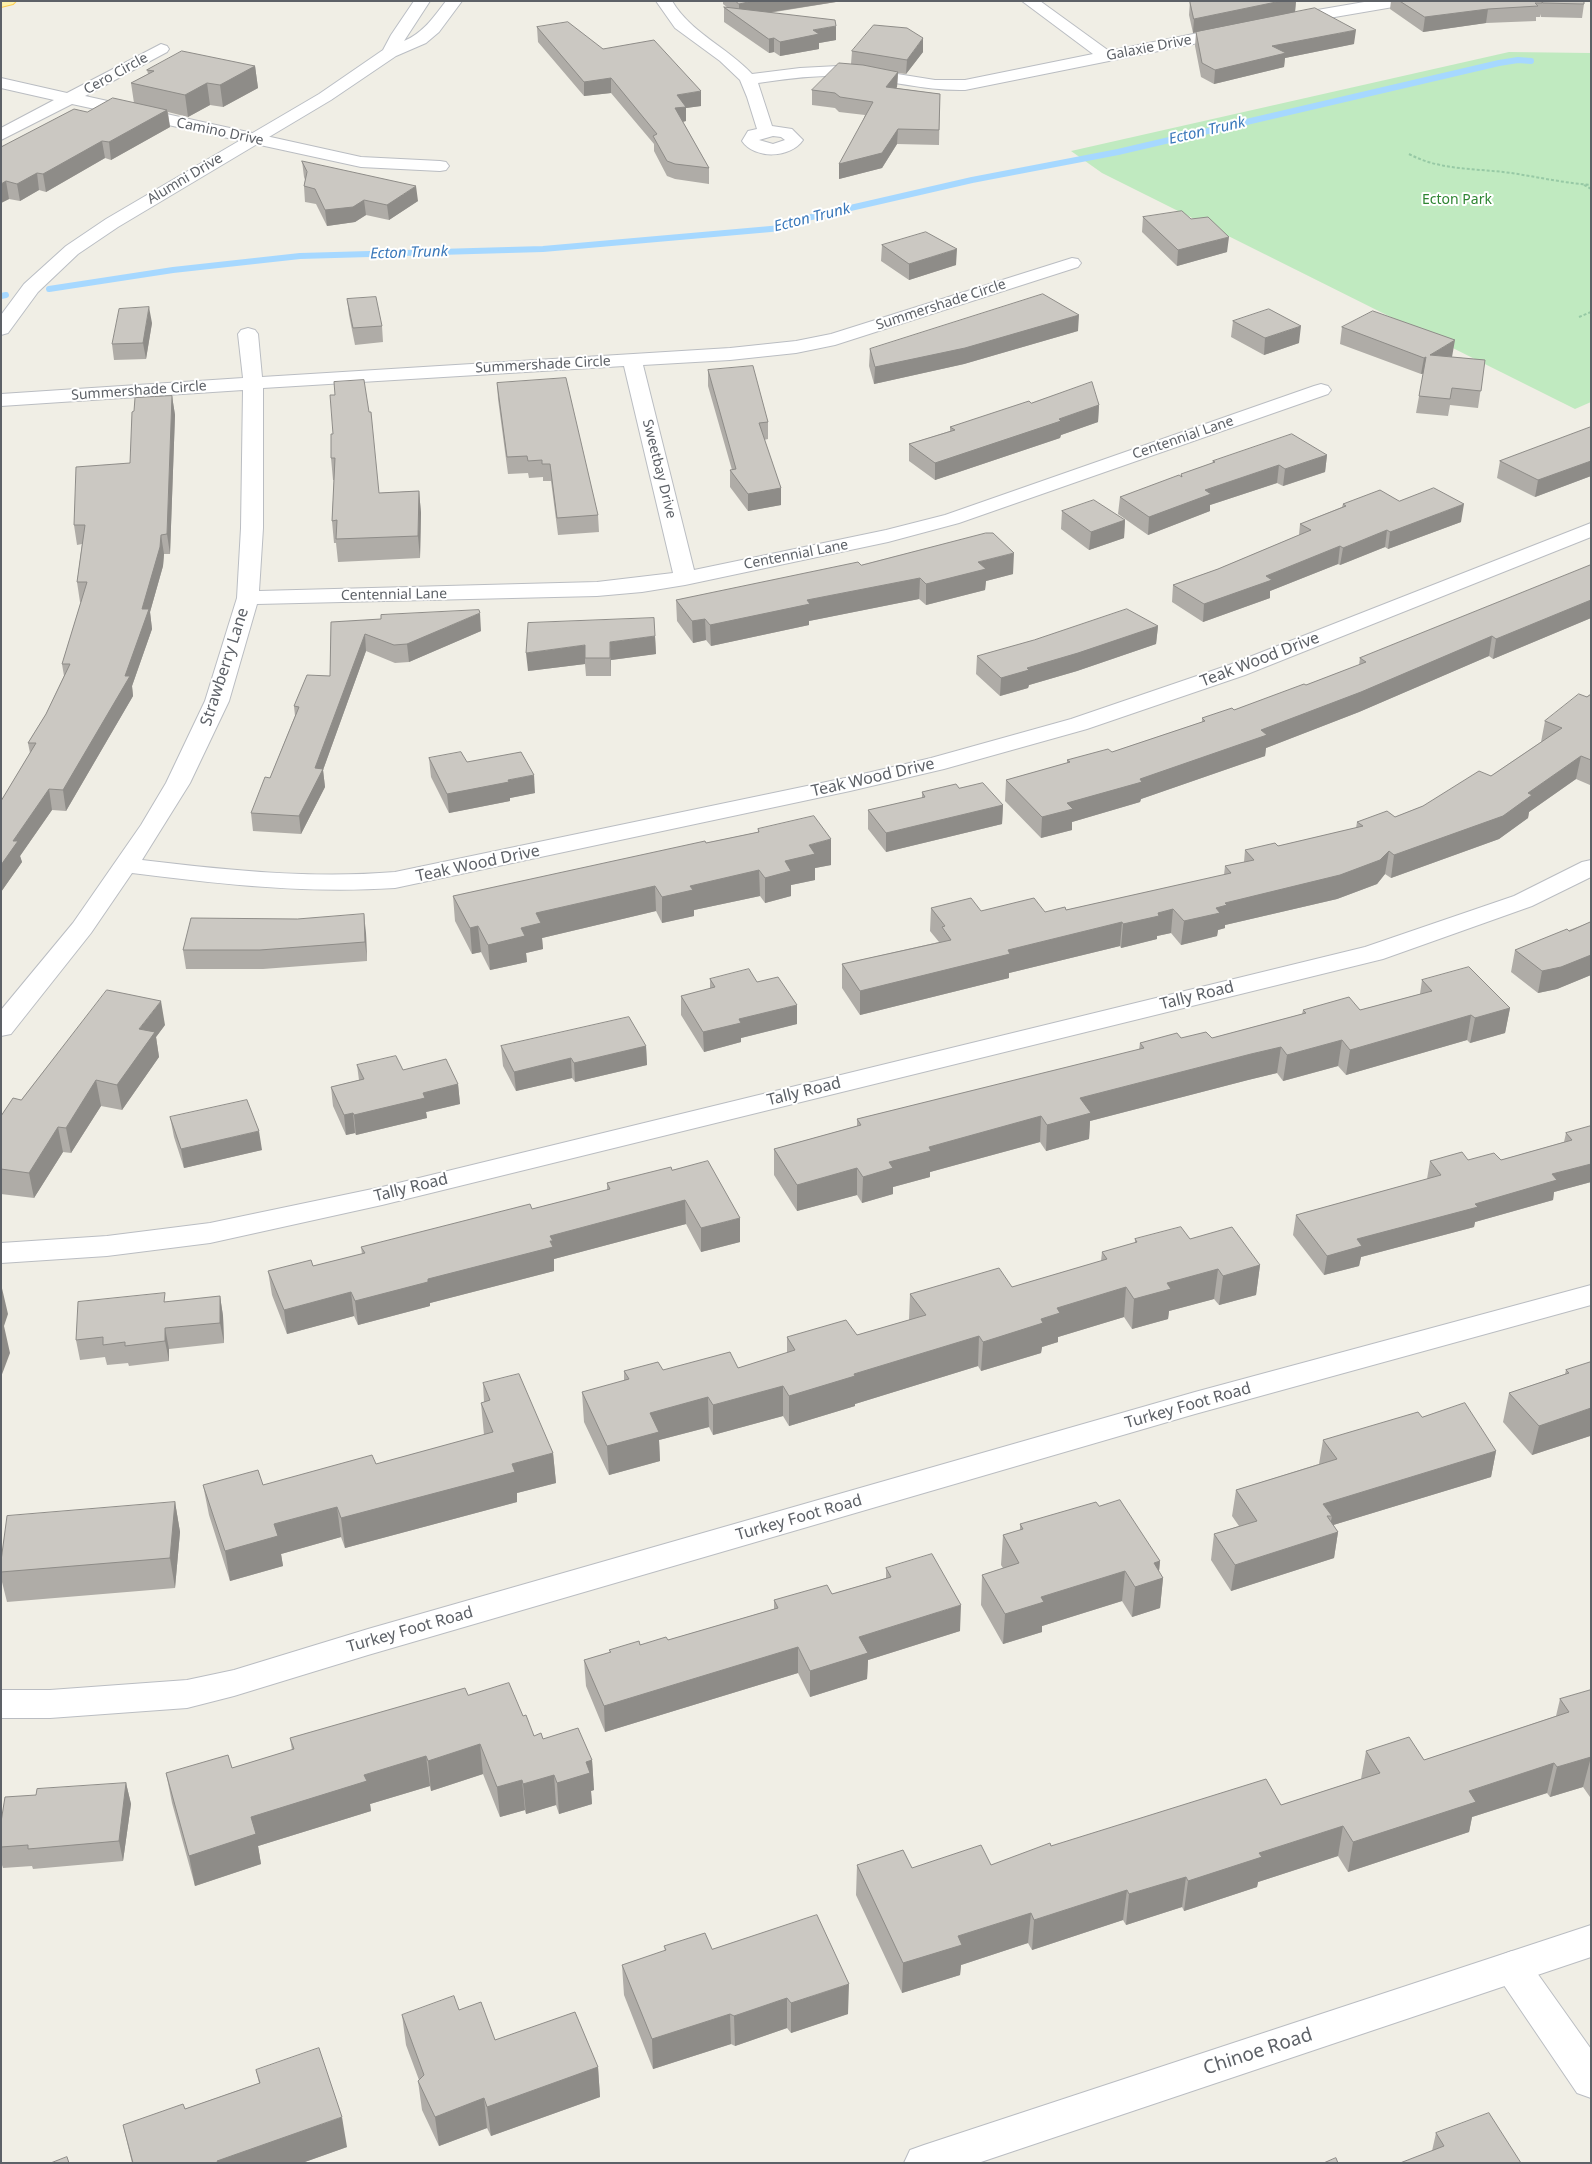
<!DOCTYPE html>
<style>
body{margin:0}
#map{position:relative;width:1592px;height:2164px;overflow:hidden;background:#f0eee5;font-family:"Noto Sans",sans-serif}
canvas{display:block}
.frame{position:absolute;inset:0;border:2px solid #5d6167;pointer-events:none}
</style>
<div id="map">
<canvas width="1592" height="2164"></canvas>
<div class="frame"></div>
</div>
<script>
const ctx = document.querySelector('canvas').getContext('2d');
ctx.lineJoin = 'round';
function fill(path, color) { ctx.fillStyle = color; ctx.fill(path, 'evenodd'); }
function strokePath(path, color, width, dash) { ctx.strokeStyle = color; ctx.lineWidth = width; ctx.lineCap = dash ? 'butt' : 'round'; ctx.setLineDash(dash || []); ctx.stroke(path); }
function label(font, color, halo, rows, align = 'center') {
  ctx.font = font + ' "Noto Sans",sans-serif'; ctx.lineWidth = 4; ctx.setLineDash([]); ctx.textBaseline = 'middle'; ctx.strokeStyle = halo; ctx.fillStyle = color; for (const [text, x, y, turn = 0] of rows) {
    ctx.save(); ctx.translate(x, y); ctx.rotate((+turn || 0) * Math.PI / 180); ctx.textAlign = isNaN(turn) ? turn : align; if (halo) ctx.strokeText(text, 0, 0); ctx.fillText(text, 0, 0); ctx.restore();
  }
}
fill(new Path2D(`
 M 1509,52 L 1591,53 L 1591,402 L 1575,409 L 1102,173 L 1071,151 Z`), '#c0eac0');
strokePath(new Path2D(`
 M 49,289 L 173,270 L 300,256 L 543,249 L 782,228 L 807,218 L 972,180 L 1118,152 L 1499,63 L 1518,60 L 1531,61
 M 1,296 L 6,295`), '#a6d8ff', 6);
const minor = new Path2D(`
 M 656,1 L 672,1 C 691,33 727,47 752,74 L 800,68 L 838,66 L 866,69 L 935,80 L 965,80 L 1093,54 L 1022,1 L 1040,1 L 1109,51 L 1233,26 L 1239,28 L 1241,31 L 1239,34 L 1233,36 L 965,90 C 926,91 889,80 850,77 C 819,74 788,79 758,83 L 772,126 L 792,129 L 803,140 C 791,158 755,160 742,141 L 748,131 L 757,129 L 747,97 L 740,80 L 720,61 L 675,28 ZM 773,136 L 781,137 L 785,140 L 773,144 L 759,140 Z
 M 1370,1 L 1407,1 L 1404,4 L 1399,6 L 1288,25 L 1282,23 L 1280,20 L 1282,17 L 1288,15 Z
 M 161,44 L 167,46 L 169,49 L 167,52 L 85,96 L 361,157 L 440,161 L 446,162 L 449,166 L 446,170 L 440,171 L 361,167 L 72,104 L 1,140 L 1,128 L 54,100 L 1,88 L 1,78 L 67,93 Z
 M 1072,258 L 1078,259 L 1081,263 L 1078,267 L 835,345 L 796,353 L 730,360 L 643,365 L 694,570 L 886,530 L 945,515 L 1314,386 L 1321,384 L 1328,386 L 1331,390 L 1328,394 L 959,523 L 888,542 L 685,585 L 642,592 L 597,596 L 257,604 L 229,701 L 190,783 L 142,860 C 226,870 310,879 395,872 L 850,777 L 931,758 L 1071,719 L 1229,665 L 1591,523 L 1591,537 L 1245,675 L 1087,729 L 944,769 L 850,791 L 395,888 C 306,894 220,884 132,873 L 91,933 L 11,1034 L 1,1036 L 1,1010 L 73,923 L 141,825 L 166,783 L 205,701 L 237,598 L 241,528 L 243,390 L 1,406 L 1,394 L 243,378 L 238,334 L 241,330 L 248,328 L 255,330 L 258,334 L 262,377 L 730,348 L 796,341 L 831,334 ZM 624,366 L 673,573 L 597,582 L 259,591 L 263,528 L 263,388 Z
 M 1591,860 L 1591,877 L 1532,906 L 1383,959 L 382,1205 L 210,1243 L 107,1256 L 1,1263 L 1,1243 L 107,1236 L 210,1223 L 382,1187 L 1365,947 L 1514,896 L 1582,862 Z
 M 1591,1285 L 1591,1305 L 1195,1414 L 368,1655 L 234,1696 L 187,1708 L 50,1718 L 1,1718 L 1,1690 L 50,1690 L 187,1680 L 234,1670 L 368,1629 L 1195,1392 Z
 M 1512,1951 L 1525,1956 L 1591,2049 L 1591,2098 L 1577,2093 L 1499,1978 L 1493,1967 L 1499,1956 Z`);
const tertiary = new Path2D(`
 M 1591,1925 L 1591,1957 L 978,2163 L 904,2163 L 910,2150 L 924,2145 Z`);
const secondary = new Path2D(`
 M 414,1 L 430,1 L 404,41 C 423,33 433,18 446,1 L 462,1 L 439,32 L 426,43 L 396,56 L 331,100 L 118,227 L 78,254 L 38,292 L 8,333 L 1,335 L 1,315 L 24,284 L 66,246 L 106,219 L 319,94 L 383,50 L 391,35 Z`);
const primary = new Path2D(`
 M 1,1 L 16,1 L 13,4 L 1,7 Z`);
strokePath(minor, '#babdc2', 2);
strokePath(tertiary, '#babdc2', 2);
strokePath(secondary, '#babec4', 2);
strokePath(primary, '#fdce52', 2);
strokePath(new Path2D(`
 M 1409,154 C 1441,171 1476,168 1511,173 C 1538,177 1564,183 1591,185
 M 1584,185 L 1591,189
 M 1579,317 L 1591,312`), '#97c9a5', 2, [3, 2]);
fill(minor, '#fff');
fill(tertiary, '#fff');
fill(secondary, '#fff');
fill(primary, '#fff2ab');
fill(new Path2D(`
 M 723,1 L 836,1 L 836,2 L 769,13 L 836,40 L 819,43 L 819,49 L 780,56 L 774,52 L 769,53 L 724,22 L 724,7 L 728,8 L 723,4 Z
 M 1190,1 L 1296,1 L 1295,12 L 1354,44 L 1285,58 L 1284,67 L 1214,84 L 1201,77 L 1195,46 L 1196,32 L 1193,33 L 1189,15 Z
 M 1391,1 L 1584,1 L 1584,4 L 1582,18 L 1541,17 L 1540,14 L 1540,17 L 1536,17 L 1536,21 L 1486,23 L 1423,32 L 1390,9 Z
 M 537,27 L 603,49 L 701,106 L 686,108 L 686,121 L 683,122 L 709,168 L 709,184 L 675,179 L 667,176 L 654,151 L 654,144 L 611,93 L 584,96 L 538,42 Z
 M 852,51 L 923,52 L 906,74 L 898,73 L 897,87 L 896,88 L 940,94 L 939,145 L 897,144 L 882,168 L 839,179 L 865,115 L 839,112 L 835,108 L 812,105 L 812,90 L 851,64 Z
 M 255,66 L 258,88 L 223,107 L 210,105 L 188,117 L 168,112 L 170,127 L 111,160 L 105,158 L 46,192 L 39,190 L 20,201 L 9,199 L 1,203 L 1,147 L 87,112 L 134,103 L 131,83 L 148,74 L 147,70 Z
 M 302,161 L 418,201 L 389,220 L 366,215 L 355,222 L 327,226 L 316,204 L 305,202 L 304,186 L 305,180 L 304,177 Z
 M 1143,217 L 1191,219 L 1227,252 L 1177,266 L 1142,232 Z
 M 882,245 L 956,265 L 909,280 L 881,261 Z
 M 347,299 L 382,326 L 383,342 L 355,345 L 349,315 Z
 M 1233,321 L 1299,343 L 1264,355 L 1231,337 Z
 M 152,323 L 146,359 L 114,360 L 112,344 Z
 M 1342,327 L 1452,357 L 1485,360 L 1478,408 L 1450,405 L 1448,416 L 1416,413 L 1423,374 L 1421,374 L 1340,344 Z
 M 1078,331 L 964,364 L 874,384 L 869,366 L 870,349 Z
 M 708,370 L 768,422 L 768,439 L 764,440 L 781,488 L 781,505 L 748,511 L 730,487 L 730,470 L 732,470 L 708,386 Z
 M 497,383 L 598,515 L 599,532 L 558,535 L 551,481 L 543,481 L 543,477 L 529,478 L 528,473 L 508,474 L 498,399 Z
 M 172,396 L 175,415 L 170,554 L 164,554 L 163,566 L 150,612 L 152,629 L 132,686 L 133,696 L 66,811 L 52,810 L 20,856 L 22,862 L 1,892 L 1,801 L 30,753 L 28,743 L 46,714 L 64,676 L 62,664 L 81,602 L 80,602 L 77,582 L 82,544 L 77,545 L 74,525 L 130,463 Z
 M 1031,403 L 1099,405 L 1098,422 L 1061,435 L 1060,438 L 935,480 L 909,461 L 909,444 L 950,431 L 950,427 Z
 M 1591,427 L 1591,476 L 1535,497 L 1497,478 L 1500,461 Z
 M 331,434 L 379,493 L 419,491 L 421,513 L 420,558 L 338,562 L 336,543 L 334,543 L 332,521 L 334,480 L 333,480 L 331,458 Z
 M 1327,455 L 1325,472 L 1283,486 L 1277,483 L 1210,505 L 1210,511 L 1148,535 L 1118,514 L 1120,497 L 1181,476 L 1181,474 L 1213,463 L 1213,461 Z
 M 1399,501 L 1461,522 L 1388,549 L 1385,547 L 1340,565 L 1338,564 L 1270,591 L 1270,598 L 1203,622 L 1172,602 L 1173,585 L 1218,569 L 1299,535 L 1300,524 L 1342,507 L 1343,504 Z
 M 1062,511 L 1125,520 L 1124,538 L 1089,550 L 1061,529 Z
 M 861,565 L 1013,574 L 986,581 L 985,590 L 926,605 L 919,599 L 809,621 L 809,625 L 711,646 L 706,640 L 693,643 L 677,621 L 676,600 Z
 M 1591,565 L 1591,618 L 1493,659 L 1489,656 L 1359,712 L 1266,748 L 1265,756 L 1141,799 L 1140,802 L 1072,822 L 1072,830 L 1041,838 L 1005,801 L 1006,780 L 1067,763 L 1067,760 L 1112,752 L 1202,722 L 1202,718 L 1234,710 L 1306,685 L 1359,665 L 1360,658 Z
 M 331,622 L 481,631 L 409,662 L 395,663 L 366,651 L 323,770 L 325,787 L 301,834 L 253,831 L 251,813 L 270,778 L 295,716 L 294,706 L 330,676 Z
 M 1158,626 L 1156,644 L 1077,671 L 1029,685 L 1028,688 L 1000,696 L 976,674 L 977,656 Z
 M 655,636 L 656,654 L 611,660 L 611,676 L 586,676 L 585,664 L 528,671 Z
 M 1591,694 L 1591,784 L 1590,785 L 1576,779 L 1529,812 L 1528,818 L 1499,839 L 1391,878 L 1385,874 L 1377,884 L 1337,899 L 1225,925 L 1225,928 L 1218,930 L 1217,936 L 1181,945 L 1171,933 L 1157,936 L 1157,939 L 1121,948 L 1120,946 L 1009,973 L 1009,978 L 860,1015 L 842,988 L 842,964 L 939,942 L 930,931 L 931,908 L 981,911 L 1045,912 L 1066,910 L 1224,875 L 1225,866 L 1244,862 L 1245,850 L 1278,846 L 1356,828 L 1357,822 L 1395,817 L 1423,806 L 1491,776 L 1541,742 L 1545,721 Z
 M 429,758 L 467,762 L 535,793 L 510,798 L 510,801 L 449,813 L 431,777 Z
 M 959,788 L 1003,805 L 1002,824 L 886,852 L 868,829 L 868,810 L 922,798 L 922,792 Z
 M 758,829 L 831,865 L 815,868 L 815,880 L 791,885 L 791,896 L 765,903 L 760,896 L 694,910 L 694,916 L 662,923 L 656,911 L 542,938 L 543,949 L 526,953 L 527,962 L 490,970 L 481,952 L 472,954 L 455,921 L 453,896 L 758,832 Z
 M 1591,922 L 1591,975 L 1557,989 L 1538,993 L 1511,972 L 1515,950 Z
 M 366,933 L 367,961 L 263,969 L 186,969 L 183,950 Z
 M 710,979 L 757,982 L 797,1024 L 741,1038 L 741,1042 L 704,1052 L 681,1015 L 681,996 L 710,989 Z
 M 1422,980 L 1510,1008 L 1505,1033 L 1470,1043 L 1467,1040 L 1346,1075 L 1338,1066 L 1283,1081 L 1277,1073 L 1248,1080 L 1090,1121 L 1089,1139 L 1046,1151 L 1040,1142 L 930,1172 L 930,1177 L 893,1187 L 893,1194 L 862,1203 L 857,1195 L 797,1211 L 774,1175 L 774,1149 L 857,1126 L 857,1119 L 1139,1050 L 1140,1043 L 1181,1038 L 1212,1038 L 1302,1014 L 1303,1010 L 1360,1010 L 1420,994 Z
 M 165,1025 L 156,1037 L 159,1057 L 122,1110 L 101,1106 L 71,1153 L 63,1152 L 34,1198 L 1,1194 L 1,1116 L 21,1100 Z
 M 501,1046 L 646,1046 L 647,1065 L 575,1082 L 572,1078 L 516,1091 L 503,1066 Z
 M 357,1065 L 403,1070 L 458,1084 L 460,1104 L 426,1112 L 427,1118 L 356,1135 L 355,1133 L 346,1135 L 333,1106 L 331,1087 L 359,1080 Z
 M 170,1117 L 262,1150 L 184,1168 L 174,1137 Z
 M 1591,1126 L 1591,1182 L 1554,1192 L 1553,1200 L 1475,1222 L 1474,1227 L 1361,1257 L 1359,1266 L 1324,1275 L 1293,1235 L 1296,1215 L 1427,1179 L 1430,1161 L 1468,1160 L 1501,1160 L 1564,1142 L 1566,1133 Z
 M 672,1170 L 740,1242 L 701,1252 L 686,1224 L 554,1259 L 554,1271 L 430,1303 L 430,1306 L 358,1325 L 354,1316 L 287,1334 L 272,1295 L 268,1271 L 313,1266 L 362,1254 L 361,1247 L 532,1209 L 607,1190 L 607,1183 Z
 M 1135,1239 L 1190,1239 L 1260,1265 L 1256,1295 L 1219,1305 L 1214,1299 L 1169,1311 L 1168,1319 L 1132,1329 L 1124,1317 L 1058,1337 L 1058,1342 L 1042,1347 L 1041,1353 L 981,1371 L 978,1366 L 855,1404 L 855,1406 L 789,1426 L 783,1416 L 713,1435 L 709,1427 L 659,1440 L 660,1461 L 609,1475 L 584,1422 L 582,1392 L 624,1381 L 624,1371 L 738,1368 L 787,1353 L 787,1337 L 857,1335 L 909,1320 L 910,1294 L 1012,1287 L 1101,1261 L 1102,1252 L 1135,1243 Z
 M 220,1296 L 223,1316 L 224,1343 L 169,1349 L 169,1361 L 129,1366 L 128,1363 L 107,1365 L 105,1357 L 80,1360 L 76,1340 Z
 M 1591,1362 L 1591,1437 L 1590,1436 L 1532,1455 L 1503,1422 L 1509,1393 L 1565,1374 L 1566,1370 Z
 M 483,1383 L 553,1453 L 556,1483 L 517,1493 L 517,1502 L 345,1548 L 341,1537 L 281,1554 L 283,1566 L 230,1581 L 209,1515 L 203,1485 L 263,1485 L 376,1464 L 484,1435 L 481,1403 L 484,1402 Z
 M 1422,1417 L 1496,1451 L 1491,1477 L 1333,1525 L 1338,1532 L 1334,1558 L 1231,1591 L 1211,1560 L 1214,1534 L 1239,1526 L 1232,1516 L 1236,1490 L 1319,1464 L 1323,1440 Z
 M 175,1502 L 180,1532 L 175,1588 L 7,1602 L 1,1578 L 1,1561 Z
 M 1099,1506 L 1160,1561 L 1159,1572 L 1163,1578 L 1160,1608 L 1132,1617 L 1122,1601 L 1042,1626 L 1042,1632 L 1003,1644 L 981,1605 L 982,1575 L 1003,1568 L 1001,1565 L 1003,1535 L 1020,1530 L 1020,1524 Z
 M 886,1568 L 960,1631 L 868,1660 L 867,1679 L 810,1697 L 798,1673 L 605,1732 L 586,1686 L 584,1660 L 610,1653 L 609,1650 L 668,1640 L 774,1609 L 774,1600 L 832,1594 L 886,1578 Z
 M 1591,1690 L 1591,1797 L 1590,1797 L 1583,1787 L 1550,1797 L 1547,1793 L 1472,1817 L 1469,1832 L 1348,1872 L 1338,1856 L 1258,1882 L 1257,1887 L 1184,1911 L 1182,1907 L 1126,1925 L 1123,1920 L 1032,1950 L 1028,1943 L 961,1965 L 960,1975 L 902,1993 L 856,1895 L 857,1865 L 912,1868 L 991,1865 L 1051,1846 L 1281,1805 L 1361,1779 L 1366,1751 L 1424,1760 L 1556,1716 L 1560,1699 Z
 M 468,1695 L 523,1716 L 534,1736 L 592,1760 L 594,1790 L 591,1791 L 592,1804 L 559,1814 L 556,1805 L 526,1814 L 525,1810 L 500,1817 L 483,1774 L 431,1791 L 430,1786 L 370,1804 L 371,1811 L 258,1846 L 261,1864 L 195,1886 L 172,1803 L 166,1773 L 232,1768 L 292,1750 L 290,1738 Z
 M 126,1783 L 131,1804 L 123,1861 L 33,1869 L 32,1866 L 3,1868 L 1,1862 L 1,1822 L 36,1795 Z
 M 664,1946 L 712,1949 L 848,2014 L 791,2033 L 787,2028 L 735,2046 L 731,2044 L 653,2069 L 624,1995 L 622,1965 L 665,1951 Z
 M 459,2010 L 495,2040 L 598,2067 L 600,2097 L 491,2136 L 487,2128 L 439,2146 L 422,2110 L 418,2081 L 419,2080 L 406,2045 L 402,2015 Z
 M 256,2070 L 347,2147 L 302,2163 L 132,2163 L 123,2125 L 185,2109 L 259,2083 Z
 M 1436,2133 L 1521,2163 L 1432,2151 Z`), '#afaca7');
fill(new Path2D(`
 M 753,1 L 836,1 L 836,2 L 739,17 L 739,4 Z
 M 1281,1 L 1296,1 L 1295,12 L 1193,33 L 1194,19 Z
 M 1488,9 L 1486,23 L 1423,32 L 1425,17 Z
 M 836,26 L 836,40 L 819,43 L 819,49 L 780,56 L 780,42 L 813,30 Z
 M 1356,30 L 1354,44 L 1285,58 L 1284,67 L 1214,84 L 1215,70 L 1272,46 Z
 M 774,38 L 774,52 L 769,53 L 769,39 Z
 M 923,38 L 923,52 L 906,74 L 907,60 Z
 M 255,66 L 258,88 L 223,107 L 220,85 Z
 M 898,72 L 897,87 L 886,102 L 886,87 Z
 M 611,78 L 611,93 L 584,96 L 584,82 Z
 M 207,83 L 210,105 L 188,117 L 185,95 Z
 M 701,91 L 701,106 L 686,108 L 686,121 L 676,123 L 675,108 L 677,95 Z
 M 167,110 L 170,127 L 111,160 L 109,142 Z
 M 898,129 L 897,144 L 882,168 L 839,179 L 839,164 Z
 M 102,141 L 105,158 L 46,192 L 43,174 Z
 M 37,173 L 39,190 L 20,201 L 17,184 Z
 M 6,181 L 9,199 L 1,203 L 1,184 Z
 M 416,186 L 418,201 L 389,220 L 387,205 Z
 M 364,200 L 366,215 L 355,222 L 327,226 L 325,210 Z
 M 1229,237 L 1227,252 L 1177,266 L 1178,250 Z
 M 957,249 L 956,265 L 909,280 L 909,264 Z
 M 149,307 L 152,323 L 146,359 L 143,343 Z
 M 1079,315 L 1078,331 L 964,364 L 874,384 L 875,367 Z
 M 1301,326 L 1299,343 L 1264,355 L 1265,338 Z
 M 1455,340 L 1452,357 L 1430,355 Z
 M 1426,357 L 1424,373 L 1421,374 L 1424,358 Z
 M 172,396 L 175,415 L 170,554 L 167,534 Z
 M 1099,405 L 1098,422 L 1061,435 L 1060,438 L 935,480 L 935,463 Z
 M 1327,455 L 1325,472 L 1283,486 L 1285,469 Z
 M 1591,461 L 1591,476 L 1535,497 L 1538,480 Z
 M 1279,465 L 1277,483 L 1210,505 L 1210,511 L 1148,535 L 1149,517 L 1205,490 Z
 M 781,488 L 781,505 L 748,511 L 748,494 Z
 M 419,491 L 421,513 L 420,558 L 418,536 Z
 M 1464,504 L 1461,522 L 1388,549 L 1390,532 Z
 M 1125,520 L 1124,538 L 1089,550 L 1091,532 Z
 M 1387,530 L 1385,547 L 1340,565 L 1343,548 Z
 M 161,535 L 164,554 L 163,566 L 150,612 L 152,629 L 132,686 L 133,696 L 66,811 L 63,790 L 125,676 Z
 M 1340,546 L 1338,564 L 1270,591 L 1270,598 L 1203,622 L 1204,604 L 1266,576 Z
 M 1014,553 L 1013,574 L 986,581 L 985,590 L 926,605 L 926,584 L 978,562 Z
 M 920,578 L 919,599 L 809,621 L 809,625 L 711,646 L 710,625 L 807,600 Z
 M 1591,600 L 1591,618 L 1493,659 L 1496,639 Z
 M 480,613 L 481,631 L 409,662 L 407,644 Z
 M 705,619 L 706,640 L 693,643 L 692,621 Z
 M 1158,626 L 1156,644 L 1077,671 L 1029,685 L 1028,688 L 1000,696 L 1001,678 L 1027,668 Z
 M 365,634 L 366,651 L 323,770 L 325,787 L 301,834 L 299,816 L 315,768 Z
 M 655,636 L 656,654 L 611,660 L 611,676 L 610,642 Z
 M 1492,636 L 1489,656 L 1359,712 L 1266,748 L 1265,756 L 1141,799 L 1140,802 L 1072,822 L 1072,830 L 1041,838 L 1042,817 L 1067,803 L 1140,779 Z
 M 585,645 L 585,664 L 528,671 L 526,653 Z
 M 1581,756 L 1576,779 L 1529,812 L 1528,818 L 1499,839 L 1391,878 L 1394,855 L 1528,793 Z
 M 534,775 L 535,793 L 510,798 L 510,801 L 449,813 L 447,794 L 508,780 Z
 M 49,789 L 52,810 L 20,856 L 22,862 L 1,892 L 1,865 L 13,841 Z
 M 1003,805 L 1002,824 L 886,852 L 886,833 Z
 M 831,839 L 831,865 L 815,868 L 815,880 L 791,885 L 791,896 L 765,903 L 765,878 L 785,861 L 809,845 Z
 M 1389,851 L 1385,874 L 1377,884 L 1337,899 L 1225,925 L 1225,928 L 1218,930 L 1217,936 L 1181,945 L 1184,921 L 1216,908 L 1225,903 Z
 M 759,870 L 760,896 L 694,910 L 694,916 L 662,923 L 662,897 L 690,886 Z
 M 655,886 L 656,911 L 542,938 L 543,949 L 526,953 L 527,962 L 490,970 L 488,945 L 521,928 L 536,913 Z
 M 1173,909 L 1171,933 L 1157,936 L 1157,939 L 1121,948 L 1123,924 L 1158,913 Z
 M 364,914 L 366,933 L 367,961 L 365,942 Z
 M 1122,922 L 1120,946 L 1009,973 L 1009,978 L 860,1015 L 860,991 L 1008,950 Z
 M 478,926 L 481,952 L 472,954 L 470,928 Z
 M 1591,955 L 1591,975 L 1557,989 L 1538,993 L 1542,971 Z
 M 161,1001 L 165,1025 L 156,1037 L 159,1057 L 122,1110 L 117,1085 L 139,1029 Z
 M 797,1005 L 797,1024 L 741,1038 L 741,1042 L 704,1052 L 703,1032 L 739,1019 Z
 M 1510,1008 L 1505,1033 L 1470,1043 L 1475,1018 Z
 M 1471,1015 L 1467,1040 L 1346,1075 L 1350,1050 Z
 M 1342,1040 L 1338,1066 L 1283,1081 L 1287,1055 Z
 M 646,1046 L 647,1065 L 575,1082 L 574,1063 Z
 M 1281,1047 L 1277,1073 L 1248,1080 L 1090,1121 L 1089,1139 L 1046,1151 L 1047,1125 L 1080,1098 L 1251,1054 Z
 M 571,1058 L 572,1078 L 516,1091 L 514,1072 Z
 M 96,1080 L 101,1106 L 71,1153 L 66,1128 Z
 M 458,1084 L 460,1104 L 426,1112 L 427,1118 L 356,1135 L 354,1115 L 423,1093 Z
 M 353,1113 L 355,1133 L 346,1135 L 344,1115 Z
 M 1041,1116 L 1040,1142 L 930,1172 L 930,1177 L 893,1187 L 893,1194 L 862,1203 L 863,1177 L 889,1162 L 929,1147 Z
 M 58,1127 L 63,1152 L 34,1198 L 29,1173 Z
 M 259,1131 L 262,1150 L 184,1168 L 181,1149 Z
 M 1591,1164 L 1591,1182 L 1554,1192 L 1553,1200 L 1475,1222 L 1474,1227 L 1361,1257 L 1359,1266 L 1324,1275 L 1327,1256 L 1357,1239 L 1475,1204 L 1552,1174 Z
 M 857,1168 L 857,1195 L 797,1211 L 797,1185 Z
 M 685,1200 L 686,1224 L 554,1259 L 554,1271 L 430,1303 L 430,1306 L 358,1325 L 355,1301 L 428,1279 L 550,1236 Z
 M 740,1218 L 740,1242 L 701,1252 L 701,1228 Z
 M 1260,1265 L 1256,1295 L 1219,1305 L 1223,1276 Z
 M 1218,1269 L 1214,1299 L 1169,1311 L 1168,1319 L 1132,1329 L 1134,1299 L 1167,1283 Z
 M 1,1284 L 8,1314 L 4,1326 L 10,1353 L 1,1377 Z
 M 1126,1287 L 1124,1317 L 1058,1337 L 1058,1342 L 1042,1347 L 1041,1353 L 981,1371 L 983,1342 L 1041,1319 L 1057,1308 Z
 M 351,1292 L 354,1316 L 287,1334 L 284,1310 Z
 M 220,1296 L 223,1316 L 224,1343 L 220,1323 Z
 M 165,1328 L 169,1349 L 169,1361 L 165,1341 Z
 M 979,1336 L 978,1366 L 855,1404 L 855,1406 L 789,1426 L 789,1396 L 854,1374 Z
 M 783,1386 L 783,1416 L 713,1435 L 713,1405 Z
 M 708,1397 L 709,1427 L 659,1440 L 660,1461 L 609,1475 L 607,1446 L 650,1413 Z
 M 1591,1408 L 1591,1432 L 1590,1436 L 1532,1455 L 1539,1426 Z
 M 1496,1451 L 1491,1477 L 1330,1526 L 1332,1516 L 1323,1504 Z
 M 553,1453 L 556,1483 L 517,1493 L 517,1502 L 345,1548 L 341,1518 L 512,1464 Z
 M 175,1502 L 180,1532 L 175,1588 L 170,1558 Z
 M 337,1507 L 341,1537 L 281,1554 L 283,1566 L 230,1581 L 225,1551 L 274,1524 Z
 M 1338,1532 L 1334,1558 L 1231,1591 L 1235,1565 Z
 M 1160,1561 L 1158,1580 L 1163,1578 L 1160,1608 L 1132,1617 L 1135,1587 L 1154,1563 Z
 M 1125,1571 L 1122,1601 L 1042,1626 L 1042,1632 L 1003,1644 L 1005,1614 L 1041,1597 Z
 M 961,1605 L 960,1631 L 868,1660 L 867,1679 L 810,1697 L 810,1671 L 859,1637 Z
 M 798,1647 L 798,1673 L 605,1732 L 604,1706 Z
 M 480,1744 L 483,1774 L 431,1791 L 428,1761 Z
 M 426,1756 L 430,1786 L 370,1804 L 371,1811 L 258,1846 L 261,1864 L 195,1886 L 189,1856 L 251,1817 L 364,1775 Z
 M 1591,1757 L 1583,1787 L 1550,1797 L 1557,1767 Z
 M 592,1760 L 594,1790 L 591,1791 L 592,1804 L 559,1814 L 557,1783 L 586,1762 Z
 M 1554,1763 L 1547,1793 L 1472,1817 L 1469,1832 L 1348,1872 L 1353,1842 L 1469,1791 Z
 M 554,1775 L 556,1805 L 526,1814 L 523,1784 Z
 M 522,1780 L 525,1810 L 500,1817 L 497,1787 Z
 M 126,1783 L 131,1804 L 123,1861 L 119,1841 Z
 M 1343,1826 L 1338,1856 L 1258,1882 L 1257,1887 L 1184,1911 L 1188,1881 L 1259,1853 Z
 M 1186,1877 L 1182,1907 L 1126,1925 L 1129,1894 Z
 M 1127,1890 L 1123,1920 L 1032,1950 L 1034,1920 Z
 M 1031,1913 L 1028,1943 L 961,1965 L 960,1975 L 902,1993 L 903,1963 L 958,1936 Z
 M 849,1984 L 848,2014 L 791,2033 L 791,2003 Z
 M 787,1998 L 787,2028 L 735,2046 L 734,2016 Z
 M 730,2014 L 731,2044 L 653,2069 L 652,2039 Z
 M 598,2067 L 600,2097 L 491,2136 L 487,2107 Z
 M 484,2098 L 487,2128 L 439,2146 L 435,2117 Z
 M 342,2117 L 347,2147 L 302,2163 L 218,2163 L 217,2161 Z`), '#8e8c88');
const building = new Path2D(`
 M 736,1 L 753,1 L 739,4 Z
 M 1190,1 L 1281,1 L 1194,19 Z
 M 1400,1 L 1542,1 L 1542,3 L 1535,3 L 1538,6 L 1488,9 L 1425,17 Z
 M 1543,1 L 1584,1 L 1584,4 L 1543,3 Z
 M 724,7 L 835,20 L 836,26 L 813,30 L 819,34 L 780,42 L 774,38 L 769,39 Z
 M 1315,8 L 1356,30 L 1272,46 L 1286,53 L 1215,70 L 1202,63 L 1196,32 Z
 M 568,22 L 603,49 L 654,40 L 701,91 L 677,95 L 686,107 L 675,108 L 709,168 L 675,164 L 667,161 L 653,136 L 657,134 L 611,78 L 584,82 L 537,27 Z
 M 874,25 L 907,28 L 923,38 L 907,60 L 852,51 Z
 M 182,51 L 255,66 L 220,85 L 207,83 L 185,95 L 131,83 L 154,71 L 147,70 Z
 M 839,63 L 863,65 L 898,72 L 886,87 L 940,94 L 939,130 L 898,129 L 882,153 L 839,164 L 873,102 L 840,97 L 835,93 L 812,90 Z
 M 113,98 L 167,110 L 109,142 L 102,141 L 43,174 L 37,173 L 17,184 L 6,181 L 1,184 L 1,147 L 74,109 L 87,112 Z
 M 302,161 L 416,186 L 387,205 L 364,200 L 353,207 L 325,210 L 315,189 L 304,186 L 307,172 Z
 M 1182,211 L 1191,219 L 1208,217 L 1229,237 L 1178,250 L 1143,217 Z
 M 926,232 L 957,249 L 909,264 L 882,245 Z
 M 1043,294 L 1079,315 L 965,348 L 875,367 L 870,349 Z
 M 376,297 L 382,326 L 353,328 L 347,299 Z
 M 149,307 L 143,343 L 112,344 L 119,309 Z
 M 1269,309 L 1301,326 L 1265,338 L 1233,321 Z
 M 1373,311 L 1455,340 L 1430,355 L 1485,360 L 1481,391 L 1452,388 L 1450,399 L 1419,396 L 1426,357 L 1424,358 L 1342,327 Z
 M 753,366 L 768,422 L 759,423 L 781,488 L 748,494 L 730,470 L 736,469 L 708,370 Z
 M 566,378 L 598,515 L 557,518 L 550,464 L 542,464 L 542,460 L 528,461 L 527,456 L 507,457 L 497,383 Z
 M 364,380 L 369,412 L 371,412 L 379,493 L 419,491 L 418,536 L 336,539 L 337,520 L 332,521 L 335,458 L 331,458 L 331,434 L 333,434 L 330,395 L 335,395 L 334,382 Z
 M 1092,382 L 1099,405 L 1059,419 L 1061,421 L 935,463 L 909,444 L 955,430 L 950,427 L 1029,401 L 1031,403 Z
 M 172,396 L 167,534 L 161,535 L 160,547 L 142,609 L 149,609 L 125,676 L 130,676 L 63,790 L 49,789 L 13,841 L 18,841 L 1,865 L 1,801 L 36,743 L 28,743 L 46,714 L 70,664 L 62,664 L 87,582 L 77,582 L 85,525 L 74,525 L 76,467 L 130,463 L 132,412 L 134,411 L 135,398 Z
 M 1591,427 L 1591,461 L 1538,480 L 1500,461 Z
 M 1292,434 L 1327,455 L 1285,469 L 1279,465 L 1205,490 L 1211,494 L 1149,517 L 1120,497 L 1179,475 L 1182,477 L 1181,474 L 1215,462 L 1213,461 Z
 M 1434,488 L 1464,504 L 1390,532 L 1387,530 L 1343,548 L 1340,546 L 1266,576 L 1272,580 L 1204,604 L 1173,585 L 1218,569 L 1311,530 L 1300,524 L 1346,506 L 1343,504 L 1380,490 L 1399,501 Z
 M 1094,500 L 1125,520 L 1091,532 L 1062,511 Z
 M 986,533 L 993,533 L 1014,553 L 978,562 L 986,569 L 926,584 L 920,578 L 807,600 L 810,604 L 710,625 L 705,619 L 692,621 L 676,600 L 858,562 L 861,565 Z
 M 1591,565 L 1591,600 L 1496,639 L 1492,636 L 1361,692 L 1261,730 L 1267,735 L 1140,779 L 1142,782 L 1067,803 L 1073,809 L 1042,817 L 1006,780 L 1070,762 L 1067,760 L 1108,749 L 1112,752 L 1205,721 L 1202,718 L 1232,708 L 1234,710 L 1304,684 L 1306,685 L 1366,662 L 1360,658 Z
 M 1127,609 L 1158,626 L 1078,653 L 1027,668 L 1029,670 L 1001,678 L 977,656 L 1034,640 Z
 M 479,610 L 480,613 L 407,644 L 394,645 L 365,634 L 315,768 L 323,769 L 299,816 L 251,813 L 265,777 L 270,778 L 299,707 L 294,706 L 307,675 L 330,676 L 331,622 L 381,619 L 381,615 Z
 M 654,618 L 655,636 L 610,642 L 610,658 L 585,658 L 585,645 L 526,653 L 528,623 Z
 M 1579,694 L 1587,697 L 1591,694 L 1591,760 L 1581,756 L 1528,793 L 1532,795 L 1503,816 L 1394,855 L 1389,851 L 1380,860 L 1340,875 L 1225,903 L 1227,905 L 1216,908 L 1220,913 L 1184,921 L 1173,909 L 1158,913 L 1159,916 L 1123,924 L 1122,922 L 1008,950 L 1010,954 L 860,991 L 842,964 L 951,940 L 942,927 L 945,926 L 931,908 L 971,898 L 981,911 L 1034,898 L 1045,912 L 1065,907 L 1066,910 L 1231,873 L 1225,866 L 1254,860 L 1245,850 L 1275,843 L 1278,846 L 1363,826 L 1357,822 L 1387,811 L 1395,817 L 1423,806 L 1479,771 L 1491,776 L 1562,728 L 1545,721 Z
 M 461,752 L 467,762 L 521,752 L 534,775 L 508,780 L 509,782 L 447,794 L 429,758 Z
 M 983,783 L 1003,805 L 886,833 L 868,810 L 925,797 L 922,792 L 956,784 L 959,788 Z
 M 814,816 L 831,839 L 809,845 L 815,854 L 785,861 L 791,871 L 765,878 L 759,870 L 690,886 L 693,890 L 662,897 L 655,886 L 536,913 L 541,923 L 521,928 L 525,936 L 488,945 L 478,926 L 470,928 L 453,896 L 705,841 L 706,843 L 759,832 L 758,829 Z
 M 364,914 L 365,942 L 260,950 L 183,950 L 191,918 L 297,919 Z
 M 1591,922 L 1591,955 L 1561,967 L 1542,971 L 1515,950 L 1567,929 L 1569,931 Z
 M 1469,967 L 1510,1008 L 1475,1018 L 1471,1015 L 1350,1050 L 1342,1040 L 1287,1055 L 1281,1047 L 1251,1054 L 1080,1098 L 1091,1113 L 1047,1125 L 1041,1116 L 929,1147 L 931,1151 L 889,1162 L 893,1168 L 863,1177 L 857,1168 L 797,1185 L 774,1149 L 861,1125 L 857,1119 L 1144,1048 L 1140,1043 L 1177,1033 L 1181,1038 L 1206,1032 L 1212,1038 L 1306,1013 L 1303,1010 L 1349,997 L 1360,1010 L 1432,991 L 1422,980 Z
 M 749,969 L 757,982 L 778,977 L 797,1005 L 739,1019 L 741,1023 L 703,1032 L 681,996 L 715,987 L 710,979 Z
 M 107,990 L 161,1001 L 139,1029 L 155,1032 L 117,1085 L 96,1080 L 66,1128 L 58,1127 L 29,1173 L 1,1169 L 1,1116 L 13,1098 L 21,1100 Z
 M 629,1017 L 646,1046 L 574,1063 L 571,1058 L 514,1072 L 501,1046 Z
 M 396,1056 L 403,1070 L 446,1059 L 458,1084 L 423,1093 L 425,1098 L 354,1115 L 353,1113 L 344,1115 L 331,1087 L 364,1079 L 357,1065 Z
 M 247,1100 L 259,1131 L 181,1149 L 170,1117 Z
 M 1591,1126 L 1591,1164 L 1552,1174 L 1557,1180 L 1475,1204 L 1478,1207 L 1357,1239 L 1362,1246 L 1327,1256 L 1296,1215 L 1441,1175 L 1430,1161 L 1462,1152 L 1468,1160 L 1494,1153 L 1501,1160 L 1572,1140 L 1566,1133 Z
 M 708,1161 L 740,1218 L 701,1228 L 685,1200 L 550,1236 L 553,1241 L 550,1241 L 553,1247 L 428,1279 L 428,1282 L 355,1301 L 351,1292 L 284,1310 L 268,1271 L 311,1260 L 313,1266 L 365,1253 L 361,1247 L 530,1204 L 532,1209 L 610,1189 L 607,1183 L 671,1167 L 672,1170 Z
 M 1181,1227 L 1190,1239 L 1232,1227 L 1260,1265 L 1223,1276 L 1218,1269 L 1167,1283 L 1171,1289 L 1134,1299 L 1126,1287 L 1057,1308 L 1060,1313 L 1041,1319 L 1043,1323 L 983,1342 L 979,1336 L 854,1374 L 855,1376 L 789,1396 L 783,1386 L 713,1405 L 708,1397 L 650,1413 L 659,1432 L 607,1446 L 582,1392 L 629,1379 L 624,1371 L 658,1362 L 663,1370 L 730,1352 L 738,1368 L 795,1350 L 787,1337 L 846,1320 L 857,1335 L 926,1315 L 910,1294 L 999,1268 L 1012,1287 L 1107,1259 L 1102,1252 L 1137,1242 L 1135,1239 Z
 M 165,1293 L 164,1302 L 220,1296 L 220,1323 L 165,1328 L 165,1341 L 125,1346 L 125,1342 L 103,1345 L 103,1337 L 76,1340 L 78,1302 Z
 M 1591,1362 L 1591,1408 L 1539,1426 L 1509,1393 L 1569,1373 L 1566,1370 Z
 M 519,1374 L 553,1453 L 512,1464 L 515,1472 L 341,1518 L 337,1507 L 274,1524 L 278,1536 L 225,1551 L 203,1485 L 258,1470 L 263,1485 L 372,1455 L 376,1464 L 493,1432 L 481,1403 L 490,1400 L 483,1383 Z
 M 1465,1403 L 1496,1451 L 1323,1504 L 1332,1516 L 1327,1516 L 1338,1532 L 1235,1565 L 1214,1534 L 1257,1521 L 1236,1490 L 1337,1459 L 1323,1440 L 1418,1412 L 1422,1417 Z
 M 1120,1500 L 1160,1561 L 1154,1563 L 1163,1578 L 1135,1587 L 1125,1571 L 1041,1597 L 1044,1602 L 1005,1614 L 982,1575 L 1019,1563 L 1003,1535 L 1023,1529 L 1020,1524 L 1096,1502 L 1099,1506 Z
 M 175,1502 L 170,1558 L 1,1572 L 1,1561 L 7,1516 Z
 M 932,1554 L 961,1605 L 859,1637 L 868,1653 L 810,1671 L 798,1647 L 604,1706 L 584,1660 L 611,1652 L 609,1650 L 639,1641 L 640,1645 L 666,1637 L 668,1640 L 778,1608 L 774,1600 L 827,1585 L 832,1594 L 891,1577 L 886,1568 Z
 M 509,1683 L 523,1716 L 526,1715 L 534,1736 L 541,1733 L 543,1739 L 578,1728 L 592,1760 L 586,1762 L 590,1773 L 557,1783 L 554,1775 L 523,1784 L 522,1780 L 497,1787 L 480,1744 L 428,1761 L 426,1756 L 364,1775 L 367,1781 L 251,1817 L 256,1834 L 189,1856 L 166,1773 L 228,1755 L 232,1768 L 294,1749 L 290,1738 L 465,1688 L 468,1695 Z
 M 1591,1690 L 1591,1757 L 1557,1767 L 1554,1763 L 1469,1791 L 1476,1802 L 1353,1842 L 1343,1826 L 1259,1853 L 1262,1857 L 1188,1881 L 1186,1877 L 1129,1894 L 1127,1890 L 1034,1920 L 1031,1913 L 958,1936 L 962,1945 L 903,1963 L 857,1865 L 903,1850 L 912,1868 L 981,1845 L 991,1865 L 1050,1843 L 1051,1846 L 1266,1779 L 1281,1805 L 1380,1773 L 1366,1751 L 1409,1737 L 1424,1760 L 1569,1712 L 1560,1699 Z
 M 126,1783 L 119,1841 L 28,1849 L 28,1845 L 1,1847 L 1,1822 L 5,1797 L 36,1795 L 37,1789 Z
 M 817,1915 L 849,1984 L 791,2003 L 787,1998 L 734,2016 L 730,2014 L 652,2039 L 622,1965 L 666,1950 L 664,1946 L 705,1933 L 712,1949 Z
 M 454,1996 L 459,2010 L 481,2002 L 495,2040 L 575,2012 L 598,2067 L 487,2107 L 484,2098 L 435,2117 L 418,2081 L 424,2075 L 402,2015 Z
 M 319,2048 L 342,2117 L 217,2161 L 218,2163 L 133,2163 L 123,2125 L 183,2104 L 185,2109 L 260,2083 L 256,2070 Z
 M 1489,2113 L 1521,2163 L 1400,2163 L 1444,2146 L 1436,2133 Z
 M 67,2157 L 69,2163 L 51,2163 Z
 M 1336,2158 L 1338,2163 L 1324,2163 Z`);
fill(building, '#cbc8c2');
strokePath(building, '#8e8c88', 1);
label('14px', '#5d6167', '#fff', [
 ["Galaxie Drive",1149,48,-11],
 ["Cero Circle",116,74,-29],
 ["Camino Drive",220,132,12],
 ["Alumni Drive",185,179,-31],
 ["Summershade Circle",941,305,-18],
 ["Summershade Circle",543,365,-3],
 ["Summershade Circle",139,391,-4],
 ["Centennial Lane",1183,438,-19],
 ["Sweetbay Drive",659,469,76],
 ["Centennial Lane",796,555,-11],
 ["Centennial Lane",394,595,-1]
]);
label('14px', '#2e8532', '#fff', [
 ["Ecton Park",1457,200]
]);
label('italic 15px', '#3a78ba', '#fff', [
 ["Ecton Trunk",1207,131,-13],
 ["Ecton Trunk",812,218,-14],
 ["Ecton Trunk",409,253,-2]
]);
label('16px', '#5d6167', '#fff', [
 ["Teak Wood Drive",1260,660,-21],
 ["Strawberry Lane",225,667,-72],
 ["Teak Wood Drive",873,778,-13],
 ["Teak Wood Drive",478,864,-12],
 ["Tally Road",1197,996,-14],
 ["Tally Road",804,1092,-14],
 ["Tally Road",411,1188,-14],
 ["Turkey Foot Road",1188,1406,-16],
 ["Turkey Foot Road",799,1518,-16],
 ["Turkey Foot Road",410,1630,-16]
]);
label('19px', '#5d6167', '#fff', [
 ["Chinoe Road",1258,2052,-18]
]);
</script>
